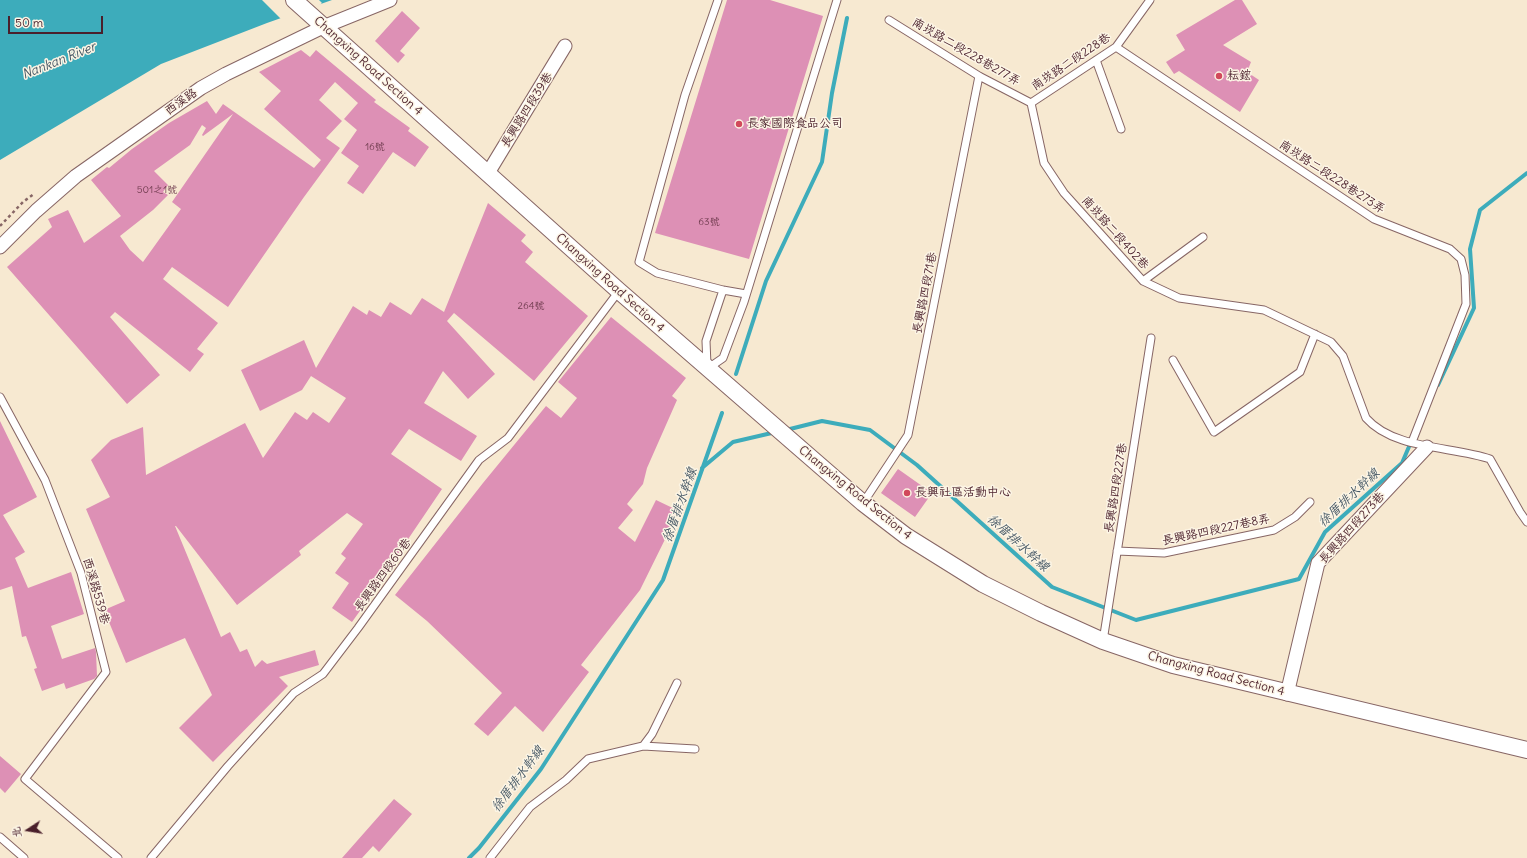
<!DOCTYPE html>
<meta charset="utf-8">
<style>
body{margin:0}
#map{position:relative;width:1527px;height:858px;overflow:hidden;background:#f7e9d1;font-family:Delius,"LXGW WenKai TC",sans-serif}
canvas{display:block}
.north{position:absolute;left:8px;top:810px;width:40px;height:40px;-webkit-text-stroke:3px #fcf5e5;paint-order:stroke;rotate:258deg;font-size:11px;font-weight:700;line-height:16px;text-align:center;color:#4a1f2b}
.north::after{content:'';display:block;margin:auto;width:14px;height:18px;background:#4a1f2b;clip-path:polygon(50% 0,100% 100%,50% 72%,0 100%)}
.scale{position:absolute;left:8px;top:16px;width:95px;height:18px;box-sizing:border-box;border:2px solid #4a1f2b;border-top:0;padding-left:5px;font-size:12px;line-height:14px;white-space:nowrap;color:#4a1f2b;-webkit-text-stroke:3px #fcf5e5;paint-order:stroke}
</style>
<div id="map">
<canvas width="1527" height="858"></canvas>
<div class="north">北</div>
<div class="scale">50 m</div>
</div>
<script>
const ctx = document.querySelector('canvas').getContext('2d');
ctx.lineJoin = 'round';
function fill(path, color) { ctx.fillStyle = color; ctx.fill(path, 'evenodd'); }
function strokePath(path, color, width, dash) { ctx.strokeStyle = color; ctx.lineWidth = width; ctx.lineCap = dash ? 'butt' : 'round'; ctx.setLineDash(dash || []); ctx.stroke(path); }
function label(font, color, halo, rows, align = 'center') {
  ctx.font = font + ' Delius,"LXGW WenKai TC",sans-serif'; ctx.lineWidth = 3; ctx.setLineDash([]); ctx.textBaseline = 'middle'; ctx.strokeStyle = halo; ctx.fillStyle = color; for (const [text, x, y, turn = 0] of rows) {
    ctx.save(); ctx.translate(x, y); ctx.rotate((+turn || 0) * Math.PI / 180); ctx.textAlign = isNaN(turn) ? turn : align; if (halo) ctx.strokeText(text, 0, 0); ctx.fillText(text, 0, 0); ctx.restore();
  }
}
fill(new Path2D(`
 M 0,0 L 332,0 L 267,23 L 161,64 L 0,160 Z`), '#3dacbb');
fill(new Path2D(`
 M 262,0 L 319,0 L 322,3 L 317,7 L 282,20 Z`), '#f7e9d1');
strokePath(new Path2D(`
 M 736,374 L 766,281 L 822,162 L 832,93 L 847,18
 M 1438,385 L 1474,308 L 1470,249 L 1480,210 L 1527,173
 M 786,430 L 822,421 L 870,430 L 917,465 L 1052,587 L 1136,620 L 1299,579 L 1325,532 L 1402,463 L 1411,442
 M 702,468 L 733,442 L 776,432
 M 469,858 L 479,848 L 541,769 L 663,580 L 722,413`), '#3dacbb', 4);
fill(new Path2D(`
 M 727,0 L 770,0 L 823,16 L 749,259 L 655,233 Z
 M 1235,0 L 1242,0 L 1257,24 L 1223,45 L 1251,62 L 1247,72 L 1259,80 L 1240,112 L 1179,71 L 1174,74 L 1166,62 L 1185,50 L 1176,35 Z
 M 402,11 L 420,28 L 400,51 L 405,55 L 398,63 L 375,41 Z
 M 301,50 L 310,57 L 316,50 L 376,100 L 374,102 L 410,128 L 408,131 L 429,147 L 415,167 L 393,152 L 363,194 L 347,183 L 359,166 L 341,153 L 357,130 L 344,119 L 358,103 L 335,82 L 319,100 L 342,121 L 326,138 L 340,148 L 304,197 L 228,307 L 172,267 L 163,279 L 218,323 L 197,349 L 204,354 L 190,372 L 115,312 L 110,317 L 160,375 L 127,404 L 7,267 L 52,227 L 48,219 L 68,210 L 84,243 L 121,216 L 91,180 L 107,167 L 109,168 L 132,149 L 169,123 L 207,101 L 216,114 L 223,104 L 314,168 L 321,160 L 264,109 L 281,91 L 259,72 ZM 233,114 L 172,202 L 181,209 L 143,262 L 130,250 L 120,236 L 153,210 L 168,195 L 163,192 L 168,185 L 154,171 L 190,145 L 202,125 L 206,128 L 202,135 L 203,136 Z
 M 488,203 L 526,235 L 521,241 L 533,252 L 525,262 L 588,316 L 534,381 L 454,313 L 447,321 L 495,374 L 468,399 L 443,371 L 424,403 L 477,436 L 461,461 L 409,429 L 391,454 L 442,489 L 398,554 L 400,555 L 352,622 L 332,608 L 349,583 L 335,573 L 346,558 L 341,554 L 363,524 L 347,513 L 299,551 L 301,555 L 237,605 L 176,526 L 175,526 L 221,637 L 230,632 L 240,652 L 247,649 L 255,667 L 262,660 L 267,664 L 315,650 L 319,665 L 279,677 L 288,686 L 213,762 L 179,728 L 212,695 L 185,638 L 126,663 L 104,610 L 125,601 L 86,509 L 110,497 L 91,460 L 111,440 L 143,427 L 146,475 L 245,423 L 263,458 L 295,412 L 307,420 L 313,412 L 329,423 L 346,398 L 311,376 L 302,390 L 260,411 L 241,370 L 304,340 L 316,368 L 353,306 L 367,315 L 369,310 L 381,317 L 390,302 L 411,315 L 422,298 L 444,312 Z
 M 611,317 L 686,378 L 672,396 L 677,400 L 647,468 L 643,484 L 627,504 L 633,510 L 618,528 L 635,542 L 656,500 L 679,511 L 640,590 L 581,665 L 589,672 L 543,732 L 515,706 L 488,736 L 474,724 L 502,693 L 427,621 L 395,595 L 483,483 L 546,406 L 561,418 L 577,398 L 558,382 Z
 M 0,421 L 37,497 L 3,515 L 25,552 L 15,558 L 28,588 L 71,572 L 84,614 L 51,626 L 62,659 L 95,648 L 96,652 L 97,676 L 94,679 L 66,689 L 64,683 L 42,691 L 34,669 L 37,668 L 26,636 L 22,637 L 12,586 L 0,590 Z
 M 898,469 L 932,493 L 915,517 L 881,493 Z
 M 0,756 L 21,774 L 5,793 L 0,788 Z
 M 394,799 L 412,814 L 379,852 L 373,846 L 362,858 L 342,858 Z`), '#dd90b5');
const service = new Path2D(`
 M 889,20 L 979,76 L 1031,103
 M 1116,47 L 1374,219 L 1450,249 L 1461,259 L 1465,275 L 1466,304 L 1412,442
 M 1096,60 L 1121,129
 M 1031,103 L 1044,163 L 1064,193 L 1143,281 L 1179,298 L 1264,310 L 1331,342 L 1343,356 L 1366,418 C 1394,450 1453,446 1490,459 L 1520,512 L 1527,522
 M 1031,103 L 1116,47 L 1150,0
 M 1143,281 L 1203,237
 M 723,290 L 746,294
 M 1173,360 L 1214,432 L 1300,372 L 1315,334
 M 707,365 L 706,341 L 723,290 L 657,273 L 639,262 L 685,95 L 718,0
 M 707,369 L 723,358 L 744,302 L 837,0
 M 0,397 L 45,480 L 81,573 L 106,672 L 25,779 L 118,858
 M 863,503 L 908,435 L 979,76
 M 1117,551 L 1164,553 L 1274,530 L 1295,517 L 1310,502
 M 1103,641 L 1151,338
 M 677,683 L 652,734 L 643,746 L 695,749
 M 0,837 L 24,858
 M 151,858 L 228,766 L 294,693 L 323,674 L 358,628 L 479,460 L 508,438 L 619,291
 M 490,858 L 530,807 L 566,780 L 588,759 L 643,746`);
const minor = new Path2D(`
 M 488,173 L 565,46
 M 0,247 L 36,211 L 76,176 L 201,88 L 226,74 L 323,27 L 390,0
 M 1287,694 L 1318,563 L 1427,447`);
const tertiary = new Path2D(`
 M 294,0 L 619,291 L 863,503 L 906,536 L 983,584 L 1041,613 L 1103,641 L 1173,665 L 1527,750`);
strokePath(service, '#876665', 9);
strokePath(minor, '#876665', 15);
strokePath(tertiary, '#876665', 18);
strokePath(new Path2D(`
 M 0,226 L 23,202 L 34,194`), '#876665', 2.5, [3, 3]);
strokePath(service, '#fff', 7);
strokePath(minor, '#fff', 13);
strokePath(tertiary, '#fff', 16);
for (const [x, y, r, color] of [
 [1219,76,4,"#d1495b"],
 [739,124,4,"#d1495b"],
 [907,493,4,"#d1495b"]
]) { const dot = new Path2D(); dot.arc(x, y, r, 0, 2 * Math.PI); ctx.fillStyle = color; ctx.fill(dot); strokePath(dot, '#fcf5e5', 1.5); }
label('10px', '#6f3b4e', null, [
 ["16號",375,147],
 ["501之1號",157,190],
 ["63號",709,222],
 ["264號",531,306]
]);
label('12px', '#4a1f2b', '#fcf5e5', [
 ["南崁路二段228巷277弄",966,52,30],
 ["南崁路二段228巷",1071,62,-34],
 ["Changxing Road Section 4",368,66,42],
 ["西溪路",181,102,-35],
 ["長興路四段39巷",527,110,-58],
 ["南崁路二段228巷273弄",1332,177,33],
 ["南崁路二段402巷",1115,233,48],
 ["Changxing Road Section 4",610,283,42],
 ["長興路四段71巷",925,293,-79],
 ["長興路四段227巷",1116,488,-81],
 ["Changxing Road Section 4",855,493,39],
 ["長興路四段273巷",1352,528,-48],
 ["長興路四段227巷8弄",1216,530,-12],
 ["長興路四段60巷",383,575,-54],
 ["西溪路539巷",96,591,74],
 ["Changxing Road Section 4",1216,674,15]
]);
label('12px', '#4a1f2b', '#fcf5e5', [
 ["耘鋐",1227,76],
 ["長家國際食品公司",747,124],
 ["長興社區活動中心",915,493]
], 'left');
label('italic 13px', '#455765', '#fcf5e5', [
 ["Nankan River",59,61,-22],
 ["徐厝排水幹線",1349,498,-43],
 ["徐厝排水幹線",680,505,-70],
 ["徐厝排水幹線",1018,543,42],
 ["徐厝排水幹線",518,779,-53]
]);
</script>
